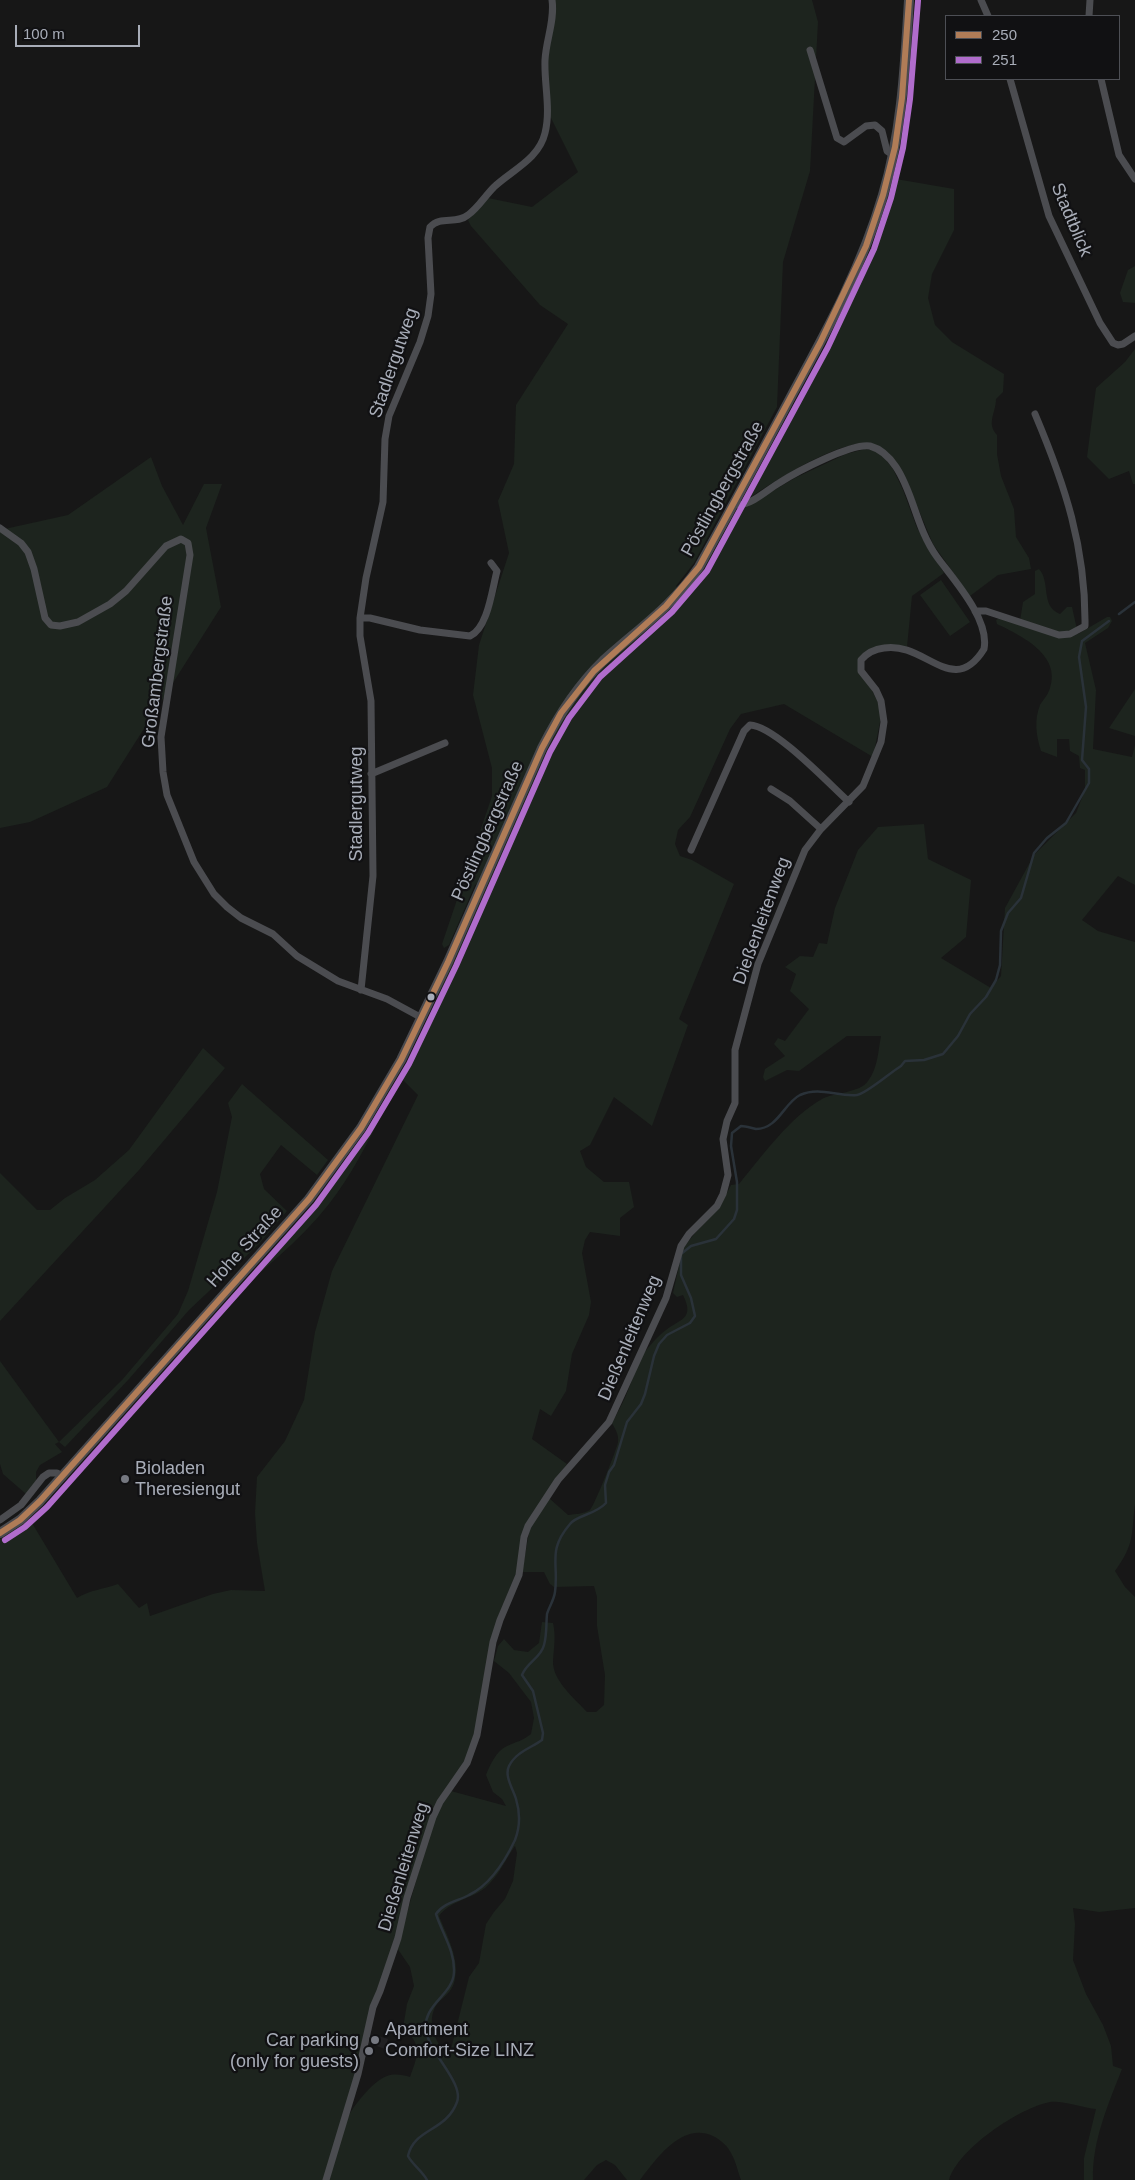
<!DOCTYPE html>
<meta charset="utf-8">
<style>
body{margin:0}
#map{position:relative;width:1135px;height:2180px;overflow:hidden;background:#171717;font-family:Arial,sans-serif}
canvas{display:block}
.legend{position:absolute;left:945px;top:15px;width:175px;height:65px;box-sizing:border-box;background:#111113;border:1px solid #4d4f55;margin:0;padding:6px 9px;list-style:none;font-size:15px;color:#a8adb8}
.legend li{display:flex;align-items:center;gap:10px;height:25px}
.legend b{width:25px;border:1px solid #4d4f55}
.scale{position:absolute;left:15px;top:25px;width:125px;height:22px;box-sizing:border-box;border:2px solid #a8adb8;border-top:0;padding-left:6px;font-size:15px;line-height:18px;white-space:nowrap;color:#a8adb8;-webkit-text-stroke:4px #111113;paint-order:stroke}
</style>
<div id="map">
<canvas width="1135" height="2180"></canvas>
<ul class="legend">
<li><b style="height:6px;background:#b07c57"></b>250</li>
<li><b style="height:6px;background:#b06ccc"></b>251</li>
</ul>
<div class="scale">100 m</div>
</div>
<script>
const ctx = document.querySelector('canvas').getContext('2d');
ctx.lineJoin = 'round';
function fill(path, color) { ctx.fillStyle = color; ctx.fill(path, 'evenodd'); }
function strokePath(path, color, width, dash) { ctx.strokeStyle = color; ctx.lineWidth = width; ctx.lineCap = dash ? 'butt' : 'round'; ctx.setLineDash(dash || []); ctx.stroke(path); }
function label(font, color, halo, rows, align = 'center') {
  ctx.font = font + ' Arial,sans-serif'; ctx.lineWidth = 4.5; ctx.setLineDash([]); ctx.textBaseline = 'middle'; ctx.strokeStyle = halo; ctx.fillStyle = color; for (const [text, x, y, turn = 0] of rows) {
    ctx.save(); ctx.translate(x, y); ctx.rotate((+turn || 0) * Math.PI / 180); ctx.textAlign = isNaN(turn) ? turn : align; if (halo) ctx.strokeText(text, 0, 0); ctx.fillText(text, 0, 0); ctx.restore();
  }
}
fill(new Path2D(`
 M 372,2034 L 388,2039 L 385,2049 L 368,2043 Z`), '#212123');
fill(new Path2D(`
 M 554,0 L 812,0 L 818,22 L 810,171 L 783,262 L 777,407 L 694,563 L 676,586 L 683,596 L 702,572 L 735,513 L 795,478 L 846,454 L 865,449 L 876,451 L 882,455 L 893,469 L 903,490 L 917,528 L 944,573 L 912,596 L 907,647 L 890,645 L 873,648 L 860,668 L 878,702 L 881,717 L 873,757 L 784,704 L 741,714 L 730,729 L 690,817 L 678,830 L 675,844 L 680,856 L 692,860 L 734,884 L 679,1019 L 688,1025 L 652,1126 L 614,1097 L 590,1145 L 580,1151 L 586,1167 L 604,1182 L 629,1182 L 634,1207 L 620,1218 L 620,1236 L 590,1232 L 585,1240 L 582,1253 L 591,1302 L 589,1315 L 572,1354 L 566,1391 L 551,1416 L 540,1409 L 532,1439 L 567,1464 L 526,1524 L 517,1571 L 499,1614 L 475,1733 L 465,1762 L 438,1801 L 361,2054 L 327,2180 L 0,2180 L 0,1539 L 29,1518 L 77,1598 C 90,1590 104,1589 118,1584 L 139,1608 L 147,1603 L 150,1616 L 213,1594 L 231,1590 L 265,1591 L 257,1543 L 255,1513 L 257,1477 L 285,1441 L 304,1400 L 315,1332 L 332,1271 L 418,1095 L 402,1079 L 423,1035 L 480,882 L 475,885 L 449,945 L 444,948 L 442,944 L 492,796 L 492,768 L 473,695 L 479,645 L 509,553 L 498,501 L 514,464 L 516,405 L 568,324 L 540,305 L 471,226 L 468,220 L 488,198 L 532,207 L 578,172 L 548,112 L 546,67 Z
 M 896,179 L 954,189 L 954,230 L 932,274 L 928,298 L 935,325 L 952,342 L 1004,374 L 1003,392 L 996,399 C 996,413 986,423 997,435 L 997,454 L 1001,476 L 1014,509 L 1016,537 L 1029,558 L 1031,569 L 998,575 L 970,596 L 933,544 L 907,482 L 872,443 C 839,440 780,478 752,496 L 747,497 L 857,290 L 879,236 Z
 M 1135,266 L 1135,303 L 1123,302 L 1120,293 L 1128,270 Z
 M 1135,349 L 1135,484 L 1133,484 L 1129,471 L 1109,479 L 1087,457 L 1096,388 L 1125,362 Z
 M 151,457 L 162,486 L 183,525 L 204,484 L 222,484 L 206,528 L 221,607 L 107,787 L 30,822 L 0,828 L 0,530 L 68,515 Z
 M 1039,569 C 1051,582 1040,606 1060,614 L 1067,607 L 1072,607 L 1078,634 L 1107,617 L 1110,617 L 1112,621 L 1108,628 L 1085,643 L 1096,690 L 1093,749 L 1132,757 L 1135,745 L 1135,885 L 1118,876 L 1082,920 L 1098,931 L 1135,942 L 1135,1504 C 1131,1536 1135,1543 1115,1571 L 1125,1587 L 1135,1597 L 1135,1908 L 1099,1912 L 1073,1908 L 1075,1924 L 1073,1960 L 1086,1994 L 1103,2025 L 1111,2046 L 1113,2066 L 1122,2069 C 1108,2105 1092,2141 1093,2180 L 1084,2180 L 1084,2158 L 1096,2109 C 1084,2108 1061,2100 1050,2102 C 1019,2108 958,2149 949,2180 L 741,2180 C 738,2172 736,2162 732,2155 C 728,2146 721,2140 713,2136 C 682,2122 657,2158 640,2180 L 627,2180 L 615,2165 L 606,2160 L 597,2165 L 584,2180 L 328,2180 C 334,2161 339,2135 348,2117 C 354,2105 374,2080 387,2076 C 395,2073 403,2075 410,2077 C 418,2055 423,2045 403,2028 L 407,2004 L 414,1986 L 410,1967 L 397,1948 L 434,1818 L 451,1791 L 506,1806 L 502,1799 L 493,1792 L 486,1775 C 490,1765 496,1751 507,1746 C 517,1741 521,1742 531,1734 L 534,1718 L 531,1702 L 509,1673 L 494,1661 L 498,1646 L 504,1639 L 514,1650 L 528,1652 L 539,1643 L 542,1622 L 553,1623 C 556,1636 554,1647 553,1661 C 552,1680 575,1699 587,1712 L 596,1712 L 604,1705 L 605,1675 L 597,1626 L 597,1597 L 594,1586 L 554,1587 L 550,1584 L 544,1572 L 522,1572 L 530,1527 L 549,1498 L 568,1515 C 575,1514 584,1514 590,1510 C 594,1507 617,1449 618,1442 C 619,1434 615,1429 612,1423 C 618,1412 624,1401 629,1388 C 634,1376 638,1360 647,1349 C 652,1343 659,1335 666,1330 C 680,1319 695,1319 683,1295 L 677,1297 L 673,1293 L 683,1248 L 695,1233 L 720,1207 L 731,1185 L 739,1184 C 762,1156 791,1116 822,1099 C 835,1092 860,1093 868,1081 C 878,1068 878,1051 881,1036 L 847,1036 L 799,1071 L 787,1070 L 765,1081 L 763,1077 L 765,1069 L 785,1056 L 774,1044 L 778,1038 L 785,1041 L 809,1009 L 790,991 L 796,974 L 785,967 L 800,956 L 813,957 L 819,943 L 827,944 L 835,908 L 858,850 L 878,827 L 924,824 L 928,859 L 971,880 L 966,937 L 941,958 L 991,988 L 1001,976 L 1005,908 L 1034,855 L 1076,813 L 1085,790 L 1085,770 L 1080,768 L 1079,756 L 1070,751 L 1069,739 L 1057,739 L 1057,757 L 1041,751 C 1036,735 1034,720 1040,705 C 1043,700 1048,695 1050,688 C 1061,655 1022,636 997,624 L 996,620 L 999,618 L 1020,621 L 1023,602 L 1035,594 L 1035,571 ZM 515,1846 L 517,1853 L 513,1881 L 505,1899 L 494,1912 L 486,1924 L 479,1963 L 469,1977 L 449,2057 C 436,2044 425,2022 437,2004 C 443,1997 451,1993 454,1983 C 461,1960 447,1936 439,1916 C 450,1901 471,1899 485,1888 C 499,1876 505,1860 515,1846 Z
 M 941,580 L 970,622 L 950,636 L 920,595 Z
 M 1135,689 L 1135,736 L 1109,728 Z
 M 203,1048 L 225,1068 L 139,1170 L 0,1321 L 0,1173 L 37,1210 L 50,1210 L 65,1198 L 95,1180 L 129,1150 Z
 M 242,1084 L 328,1160 L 317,1175 L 281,1145 L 260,1174 L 264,1189 L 287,1211 L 259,1244 L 189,1310 L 129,1379 L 65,1447 L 59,1442 L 55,1444 L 62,1452 L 40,1465 L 36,1472 L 36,1481 L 26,1494 L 3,1474 L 0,1464 L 0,1361 L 59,1442 L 122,1380 L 178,1314 L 188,1291 L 217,1192 L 232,1117 L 228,1103 Z
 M 383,1112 C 367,1144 351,1176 329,1204 C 299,1242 260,1272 224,1304 C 258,1266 294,1229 325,1188 C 344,1163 360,1135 383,1112 Z`), '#1d241e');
strokePath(new Path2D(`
 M 1119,614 L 1135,602
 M 427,2180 C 422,2171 412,2164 408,2156 C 414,2128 446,2132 457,2102 C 464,2083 430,2054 426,2031 C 422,2004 453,1996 454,1972 C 455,1951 442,1933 436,1914 C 443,1903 458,1901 469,1895 C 490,1885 505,1861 515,1840 C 520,1827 520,1812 516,1799 C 513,1789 504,1776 509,1766 C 516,1752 531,1748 542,1740 L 543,1733 L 533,1691 L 522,1675 C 527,1662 541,1658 544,1645 C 547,1635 546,1624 547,1614 C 549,1607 554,1600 555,1592 C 559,1563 547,1551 570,1524 C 577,1515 595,1515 606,1503 L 605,1485 L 609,1472 L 614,1465 L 627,1422 L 641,1404 L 645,1394 L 654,1356 L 659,1344 L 667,1335 L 690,1323 L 695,1316 L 691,1298 L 681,1275 L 681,1254 L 691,1246 L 716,1239 L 734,1219 L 737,1210 L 737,1182 L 731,1146 L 732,1133 L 741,1126 C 746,1126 751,1128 756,1129 C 778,1129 784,1103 800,1095 C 820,1086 837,1097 857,1095 C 866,1094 891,1072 901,1066 L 905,1061 L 924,1060 L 943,1054 L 958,1036 L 970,1014 L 986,997 L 996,980 L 1000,965 L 1001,931 L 1008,913 L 1021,898 L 1034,853 L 1047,838 L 1066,823 L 1089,783 L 1089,769 L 1082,760 L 1086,707 L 1079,657 L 1082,641 L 1109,621`), '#2a3239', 2.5);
strokePath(new Path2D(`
 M 981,0 L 988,16
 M 1089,16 L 1090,0
 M 810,50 L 837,138 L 844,142 L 866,126 L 875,125 L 882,131 L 887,151 L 893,155
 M 1010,79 L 1049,216 L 1100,323 L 1113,343 L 1118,345 L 1123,344 L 1135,336
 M 1101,79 L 1119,155 L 1135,179
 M 0,528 L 21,543 L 28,552 L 34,569 L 45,618 L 51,625 L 60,626 L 78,622 L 110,604 L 126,591 L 166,546 L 181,539 L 188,543 L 190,555 L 161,737 L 163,772 L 167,795 L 194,862 L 214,894 L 227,907 L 241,918 L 273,934 L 297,956 L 338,981 L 387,999 L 422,1018
 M 975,611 L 986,611 L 1059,635 L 1070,634 L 1085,626 C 1086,548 1065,485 1035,414
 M 360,618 L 370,618 L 420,630 L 470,636 C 488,628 492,589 497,571 L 491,563
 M 371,774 L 445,743
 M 771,789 L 790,801 L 821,829
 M 691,850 L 744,731 L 750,725 C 775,726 829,784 849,802
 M 361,990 L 373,876 L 371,701 L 360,636 L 360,618 L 366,578 L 383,502 L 385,439 L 389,416 L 420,342 L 428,316 L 431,294 L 428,238 L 430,227 C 441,215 456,225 468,215 C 478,208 485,196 494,187 C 512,170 539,159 545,133 C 551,109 544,84 545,60 C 546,40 555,20 552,0
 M 0,1520 L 21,1505 L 43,1477 L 49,1473 L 57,1473 L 63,1477
 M 326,2180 L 358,2074 L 373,2007 L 380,1991 L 398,1938 L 407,1898 L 433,1817 L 440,1802 L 467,1763 L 477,1735 L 493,1642 L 500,1620 L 519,1575 L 524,1537 L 528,1526 L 558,1480 L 609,1422 L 666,1298 L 681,1246 L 689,1234 L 717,1206 L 723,1194 L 728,1175 L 723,1139 L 727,1121 L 735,1103 L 735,1050 L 758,964 L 805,850 L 821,829 L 863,786 L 881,742 L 884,722 L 881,701 L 876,690 L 861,671 L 861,660 C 867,653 875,649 884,648 C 925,641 953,699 984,649 C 990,619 953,579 937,557 C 916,528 914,494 896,467 C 890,458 881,449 870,446 C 851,443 796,472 779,483 C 767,490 754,503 739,505 L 735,502`), '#4b4c50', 7);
strokePath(new Path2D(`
 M 0,1533 L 20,1520 L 40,1501 L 309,1199 L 361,1128 L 401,1060 L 448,962 L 542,748 C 558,716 577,686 603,661 C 637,630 673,606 699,567 C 731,509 763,450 794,391 C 829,327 863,264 883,195 C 902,131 905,66 909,0`), '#4a4a4e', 10);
strokePath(new Path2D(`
 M 0,1533 L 20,1520 L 40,1501 L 309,1199 L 361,1128 L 401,1060 L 448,962 L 542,748 L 561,713 L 594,671 L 666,606 L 699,567 L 820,343 L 866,246 L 883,195 L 895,147 L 902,98 L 909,0`), '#b07c57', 6);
strokePath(new Path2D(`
 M 5,1540 L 25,1527 L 47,1507 L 316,1205 L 368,1133 L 409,1064 L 456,966 L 550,752 L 569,718 L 600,677 L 672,612 L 707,571 L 828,347 L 874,249 L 891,198 L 903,148 L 910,99 L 918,1`), '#b06ccc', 6);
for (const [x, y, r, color] of [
 [431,997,4.5,"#a8adb8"],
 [125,1479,5,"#757880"],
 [375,2040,5,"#757880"],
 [369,2051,5,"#757880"]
]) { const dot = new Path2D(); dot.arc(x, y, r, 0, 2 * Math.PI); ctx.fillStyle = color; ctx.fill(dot); strokePath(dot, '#111113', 2); }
label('18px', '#a8adb8', '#111113', [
 ["Stadtblick",1071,220,67],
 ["Stadlergutweg",394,363,-71],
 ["Pöstlingbergstraße",723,489,-61],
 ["Großambergstraße",158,672,-83],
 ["Stadlergutweg",357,804,-90],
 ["Pöstlingbergstraße",488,831,-66],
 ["Dießenleitenweg",762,921,-70],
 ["Hohe Straße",245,1247,-48],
 ["Dießenleitenweg",630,1338,-67],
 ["Dießenleitenweg",404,1867,-73]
]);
label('18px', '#a8adb8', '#111113', [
 ["Bioladen",135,1469],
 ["Theresiengut",135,1490],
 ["Apartment",385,2030],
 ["Comfort-Size LINZ",385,2051],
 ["Car parking",359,2041,"right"],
 ["(only for guests)",359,2062,"right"]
], 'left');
</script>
